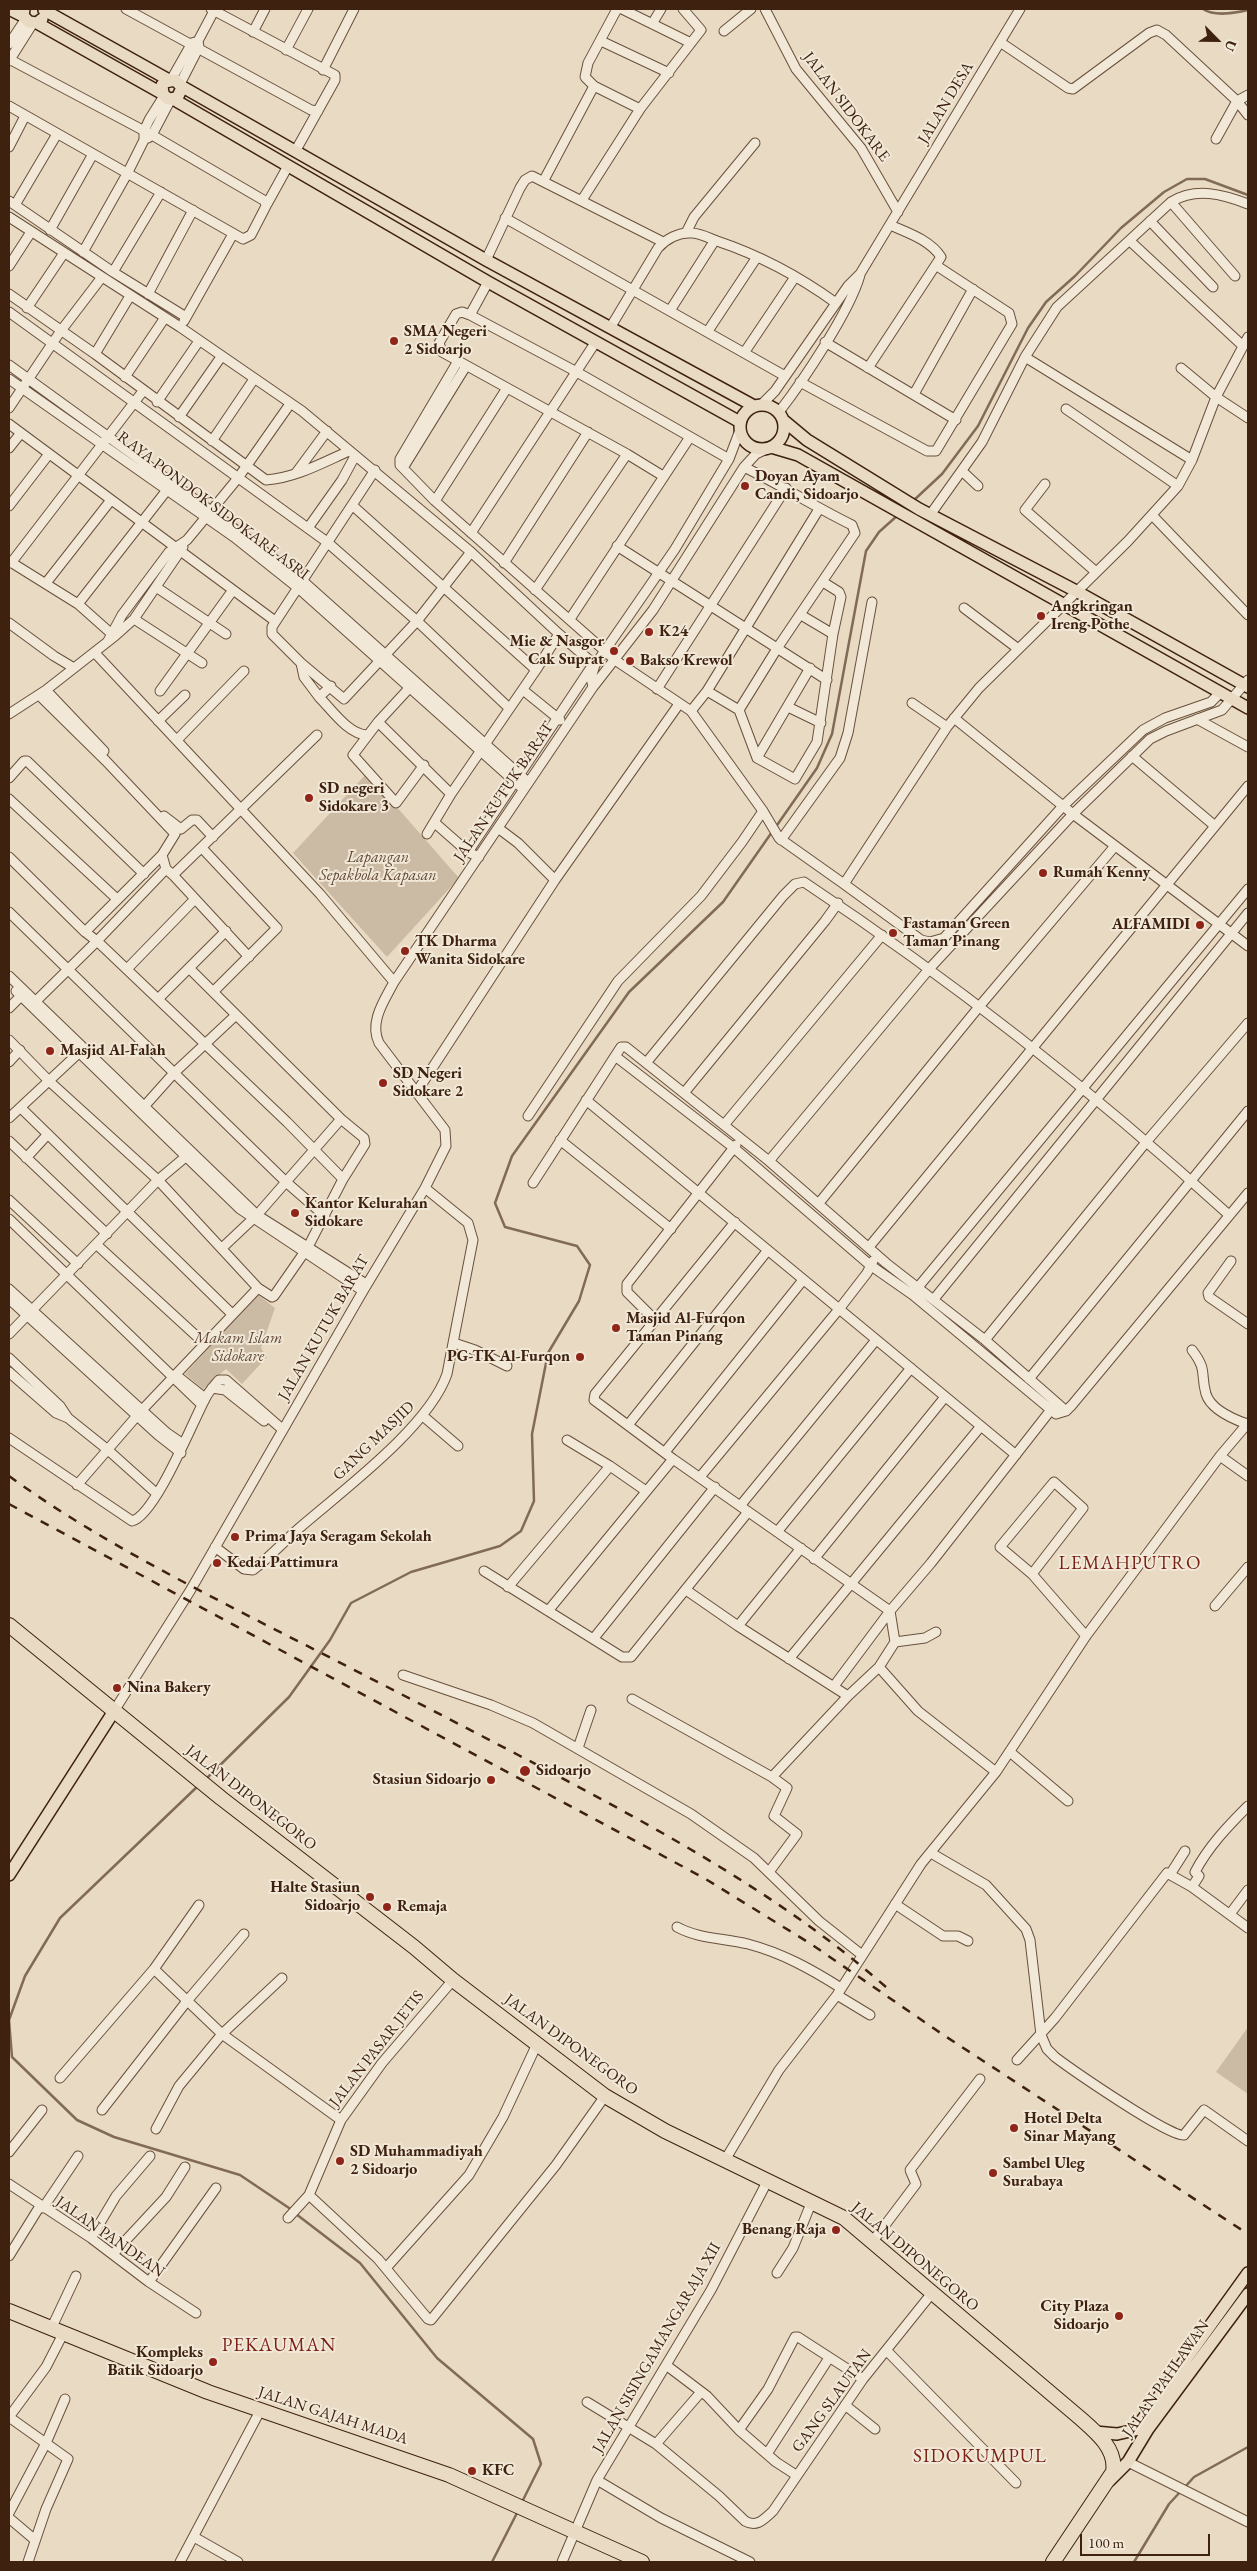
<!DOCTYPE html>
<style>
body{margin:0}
#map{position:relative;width:1257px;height:2571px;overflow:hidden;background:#e9dbc3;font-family:"EB Garamond",serif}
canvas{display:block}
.frame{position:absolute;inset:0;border:10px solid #3e210f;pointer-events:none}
.north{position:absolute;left:1192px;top:15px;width:50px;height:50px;-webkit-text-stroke:4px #f1e8d8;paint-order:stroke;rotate:113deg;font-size:14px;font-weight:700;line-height:20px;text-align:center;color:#3e210f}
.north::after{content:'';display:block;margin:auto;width:18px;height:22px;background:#3e210f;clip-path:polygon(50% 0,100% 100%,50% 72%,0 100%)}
.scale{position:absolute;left:1080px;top:2534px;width:130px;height:22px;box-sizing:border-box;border:2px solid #3e210f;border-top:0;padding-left:6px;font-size:15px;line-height:18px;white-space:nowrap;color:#3e210f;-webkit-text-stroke:4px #f1e8d8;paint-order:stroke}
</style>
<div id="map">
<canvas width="1257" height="2571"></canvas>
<div class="frame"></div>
<div class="north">U</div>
<div class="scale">100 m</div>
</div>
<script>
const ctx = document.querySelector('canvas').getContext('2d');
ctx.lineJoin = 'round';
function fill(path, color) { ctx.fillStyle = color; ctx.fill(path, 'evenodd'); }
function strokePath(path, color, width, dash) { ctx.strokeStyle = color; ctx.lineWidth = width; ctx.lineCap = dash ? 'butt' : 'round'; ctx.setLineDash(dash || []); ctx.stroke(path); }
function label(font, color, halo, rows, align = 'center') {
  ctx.font = font + ' "EB Garamond",serif'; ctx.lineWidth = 4; ctx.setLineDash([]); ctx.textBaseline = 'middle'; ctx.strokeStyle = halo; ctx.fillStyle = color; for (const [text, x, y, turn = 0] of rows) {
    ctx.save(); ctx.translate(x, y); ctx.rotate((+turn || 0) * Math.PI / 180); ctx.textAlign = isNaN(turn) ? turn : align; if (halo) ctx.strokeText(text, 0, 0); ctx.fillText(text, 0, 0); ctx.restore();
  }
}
fill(new Path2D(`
 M 367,773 L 459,878 L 387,957 L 293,853 Z
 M 257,1294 L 275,1308 L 261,1348 L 267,1357 L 242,1384 L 226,1369 L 203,1389 L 185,1374 Z
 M 1248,2027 L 1248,2094 L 1216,2072 Z`), '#ccbba4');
strokePath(new Path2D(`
 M 1203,9 C 1215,17 1235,13 1248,10
 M 913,501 L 942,474 L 978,426 L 1028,328 L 1046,302 L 1075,276 L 1121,228 L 1164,192 L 1187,179 L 1205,179 L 1248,195
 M 775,828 L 817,768 L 832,734 L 866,551 L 879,532 L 898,515
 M 205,1780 L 289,1697 L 330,1640 L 351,1603 L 411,1572 L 500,1546 L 521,1531 L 534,1501 L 532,1434 L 548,1353 L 579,1301 L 590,1265 L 577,1246 L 505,1227 L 495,1203 L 512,1156 L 629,992 L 723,902 L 772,832
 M 199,1785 L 60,1918 L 25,1976 L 9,2020 L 12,2057 L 77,2120 L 114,2137 L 240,2175 L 292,2210
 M 296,2214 L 360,2263 L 437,2358 L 533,2439 L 541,2464 L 521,2504
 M 1185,2487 L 1194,2477 L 1248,2447
 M 492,2562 L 518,2511
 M 1134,2562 L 1169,2504 L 1181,2491`), '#826b56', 2.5);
const minor = new Path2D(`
 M 126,9 L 311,110 L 318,111
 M 211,9 L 335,75 L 335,80 L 296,150
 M 617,9 L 588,63 L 585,77 L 594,86 L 640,109
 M 622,9 L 691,43
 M 765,9 L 796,69 L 861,148 L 898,212
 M 652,24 L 661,9
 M 724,31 L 751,9
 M 253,32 L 265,9
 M 601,41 L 669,73
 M 1000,42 L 1068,88 L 1073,89 L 1149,33 L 1157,30 L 1166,35 L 1237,101 L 1248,115
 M 9,44 L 25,20
 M 286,50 L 308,9
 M 9,59 L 152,135 L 265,201 L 266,206 L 251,235 L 243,239 L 9,106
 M 9,61 L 33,23
 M 323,70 L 354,9
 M 171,80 L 192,43 L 195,42
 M 180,84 L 199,47 L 198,41 L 215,9
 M 1237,101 L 1248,95
 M 148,138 L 152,135 L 171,99
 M 1216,139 L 1237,101
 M 9,147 L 25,116
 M 544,180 L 594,86
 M 582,200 L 640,109 L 701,30 L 683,9
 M 9,201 L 113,272 L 186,317
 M 1171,202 L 1235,276
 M 267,204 L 288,166
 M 15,205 L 57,134
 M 9,217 L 180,327 L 302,411 L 471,552 L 559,634 L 536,670 L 451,794 L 427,834
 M 505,218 L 785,376
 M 1150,221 L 1213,287
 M 50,230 L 93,154
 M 686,233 L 694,217 L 755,143
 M 1130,241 L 1243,346
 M 83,252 L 127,174 L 144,140 L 144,131 L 149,120 L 164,96
 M 486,260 L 520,188 L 525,180 L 532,176 L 663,242
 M 9,266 L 31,232
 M 113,272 L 161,192
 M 9,294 L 95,354 L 266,480 C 295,478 322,463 349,451
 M 148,294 L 193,210
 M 27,308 L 64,253
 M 671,309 L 715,240
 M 9,312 L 327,542 L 417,621 L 509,708
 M 470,315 L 488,282
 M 184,321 L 233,234
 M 610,328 L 658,248 C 666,239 679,232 691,233 C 700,233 709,238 717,241 C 759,255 800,277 836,303
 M 708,331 L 757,257
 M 825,342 L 956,420
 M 744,353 L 795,277
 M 95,354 L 130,296
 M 1025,357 L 1192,460
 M 458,361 L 400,459 L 400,465 L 435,501 L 615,660 L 691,711 L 763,811 L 779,838 L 844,884 L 947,727 L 979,688 L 1128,541 L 1178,486 L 1192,460 L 1216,397 L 1248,337
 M 9,365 L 215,514 L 303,581 L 528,782
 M 868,368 L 941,257 C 930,240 908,233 890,225
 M 1181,368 L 1216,397 L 1248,418
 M 125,377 L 164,319
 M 9,379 L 234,537 L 298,588 L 523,789
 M 800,382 L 927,451 L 936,451 L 1012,324 L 1009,313 L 937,266
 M 914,394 L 973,289
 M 157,402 L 199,341
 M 762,404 L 775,391 L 848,286 L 860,274 L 1020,9
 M 9,408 L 60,332 L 102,277
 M 1066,409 L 1178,486
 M 779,412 C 803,381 850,311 860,275
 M 179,417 L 221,357
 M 9,424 L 275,621
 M 212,441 L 254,379
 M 9,448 L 21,433
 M 403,468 L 466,366
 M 375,470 L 272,627 L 272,634 L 301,663 L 344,699 L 417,621 L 471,552
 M 962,471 L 978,486
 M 296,473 L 327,431
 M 663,476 L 627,454 L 442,352 L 439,343 L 456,314 L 462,312 L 470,315 L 575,371 L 729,459
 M 1045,484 L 1025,510 L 1096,572
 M 435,501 L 507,388
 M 352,505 L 536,670
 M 9,506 L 49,454
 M 930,515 L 982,442 L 1025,357 L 1057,307 L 1171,202 C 1196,187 1222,194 1248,204
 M 1152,515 L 1248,615
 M 308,528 L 342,480 L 355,456
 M 471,533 L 595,343
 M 617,546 L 827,680
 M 9,561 L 78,604 L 114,636
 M 11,563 L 143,391
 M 504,563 L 588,432
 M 46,583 L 111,500
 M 156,587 L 226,634
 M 535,590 L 627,454
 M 78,604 L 167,490
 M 964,608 L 1017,648
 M 801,615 L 833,634
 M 134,619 L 202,663
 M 570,619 L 690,437
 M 9,623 L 54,656 L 74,668
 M 559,634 L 595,665
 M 108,641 L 122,615 L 169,552 L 187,540 L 206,517 L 238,478 L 290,404
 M 95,653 L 320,894 L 394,982
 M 301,663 L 304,677 L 319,697
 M 413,684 L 378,722 L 353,755 L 396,803 L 424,765
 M 331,686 L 319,697 C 332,710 348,734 367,735
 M 593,687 L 591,678 L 595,665 L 675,549 L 729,459 L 740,430
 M 657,689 L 786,488
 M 46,690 L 104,751
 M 523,690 L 560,720
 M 160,691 L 233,590
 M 707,691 L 739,710 L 757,758 L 795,779 L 817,742 L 833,634 L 841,597 L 839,592 L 823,582
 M 39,695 L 106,761 L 175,834 L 162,855 L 166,869 L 173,875 L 317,735
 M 912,703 L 947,727
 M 788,707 L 821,723
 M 739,710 L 778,647 L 855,533 L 852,525 C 815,507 781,485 744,467
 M 691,711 L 707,691 L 819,509
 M 9,714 L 46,690 L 115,636 L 134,619 L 183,547
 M 954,718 L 1073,814 L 1248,946
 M 1197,719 L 1248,747
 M 158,721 L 185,695
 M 378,722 L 451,794
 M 177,740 L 244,671
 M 1132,756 L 1215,826
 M 757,758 L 810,668
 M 9,778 L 24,761 L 27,761 L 144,874
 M 9,799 L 117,899
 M 164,816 L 181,829 L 192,820 L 197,820 L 213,837
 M 435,823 L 468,852
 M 498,828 L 518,843 L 555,880
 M 781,840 L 840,758 L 848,733 L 872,602
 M 202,848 L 277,928 L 213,992
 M 9,857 L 85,932 L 162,855
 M 479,857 L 468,852 L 592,666
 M 173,875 L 249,957
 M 844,884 L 921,940 L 930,942 L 944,938 L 1063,806 L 1143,730 L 1165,718 L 1211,702 L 1220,693
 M 9,912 L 286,1182 L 325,1216
 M 85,932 L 97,941 L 166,869
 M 127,969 L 194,900
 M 9,976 L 257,1215 L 366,1284
 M 16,991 L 240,1209 L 363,1291
 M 158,999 L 226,931
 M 32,1005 L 97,941 L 287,1122 L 343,1179
 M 9,1008 L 25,992
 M 9,1040 L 49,1081 L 158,1180 L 258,1288
 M 615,1056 L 734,1148 L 870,1265 L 913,1295 L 1056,1414 L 1066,1411 L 1072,1405 L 1248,1193
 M 9,1062 L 20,1050
 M 646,1063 L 783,896 L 795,884 L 804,882 C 953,981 1096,1094 1229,1215
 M 416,1093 L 555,880 L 679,704
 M 684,1093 L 825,921 L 838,903
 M 586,1100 L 1016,1455
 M 21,1108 L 232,1314
 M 141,1110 L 174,1073 L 236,1015
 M 528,1116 L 618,981 L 701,896 L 742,842 L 763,811
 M 9,1118 L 83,1049
 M 724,1125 L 882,935
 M 560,1140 L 671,1229
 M 9,1141 L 107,1234
 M 26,1158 L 48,1134
 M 769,1161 L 930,968 L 1073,814 L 1150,739 L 1166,731 L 1222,710 L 1248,680
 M 533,1183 L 621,1047 L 626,1047 L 769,1161 L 886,1263 L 985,1340 L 1066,1411
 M 9,1200 L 78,1264
 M 819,1203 L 978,1008 L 1115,846
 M 9,1219 L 202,1405
 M 97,1245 L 204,1343
 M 869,1247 L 1248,786
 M 222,1248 L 257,1215 L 341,1119
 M 1231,1261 L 1208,1293 L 1209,1297 L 1248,1324
 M 919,1286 L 1248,889
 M 9,1289 L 167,1433 L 183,1444
 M 9,1299 L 158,1435 L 181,1453
 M 934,1299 L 1248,913
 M 655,1320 L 627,1292 L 627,1284 L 736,1145
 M 9,1334 L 158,1180 L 189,1154
 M 985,1340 L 1147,1141 L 1248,1023
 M 454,1343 L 475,1350 L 507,1366
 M 1192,1350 C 1208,1371 1200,1373 1206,1394 C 1211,1410 1233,1419 1247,1424
 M 9,1358 L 60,1406 L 68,1418
 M 9,1372 L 56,1413 L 68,1418 L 108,1450 L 156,1493
 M 176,1375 L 205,1398
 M 1029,1379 L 1248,1111
 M 212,1388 L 225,1390 L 264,1421
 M 423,1416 L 458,1446
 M 628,1425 L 768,1250
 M 9,1438 L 132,1521 C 155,1516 193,1421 205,1399 C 208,1392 214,1386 219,1380 L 226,1380 L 282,1429
 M 567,1440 L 610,1466
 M 665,1452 L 803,1280
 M 1220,1456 L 1248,1476
 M 700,1477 L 840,1308 L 867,1273 L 873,1261
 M 77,1485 L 142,1410 L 258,1288 L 272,1297 L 274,1296 L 308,1247 L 343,1179 L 365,1144 L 364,1138 L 341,1119 L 189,968
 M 740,1506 L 876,1340
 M 777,1532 L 911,1368
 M 215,1547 L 244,1569 L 253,1570 C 271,1556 286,1539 304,1524 C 346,1488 429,1426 447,1374 L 473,1240 L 468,1223 L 425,1188
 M 814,1559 L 945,1397
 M 484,1571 L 622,1657 L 631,1657 L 748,1512
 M 1032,1574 L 1083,1508 L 1054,1482 L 1000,1547 L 1032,1574 L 1086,1636
 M 508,1587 L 610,1466 L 646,1491
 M 686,1590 L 738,1626 L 848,1696
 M 1215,1606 L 1248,1567
 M 548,1611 L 673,1459
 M 738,1626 L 801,1548
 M 594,1638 L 715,1487
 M 895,1642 L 925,1638 L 936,1632
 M 789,1659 L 981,1426
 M 879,1667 L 918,1711 L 996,1772
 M 403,1675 L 491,1705 L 533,1723 L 691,1814 L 754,1858 L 819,1921 L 862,1955
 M 834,1686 L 890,1611 L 931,1563 L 1050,1411
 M 632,1699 L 772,1777 L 848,1696 L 879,1667 L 895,1642 L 890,1611 L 673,1459 L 594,1400 L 595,1394 L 735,1222
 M 114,1711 L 190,1591 L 363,1291 L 425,1188 L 446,1146 L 445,1130 L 379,1043 C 369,1022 384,1001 394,982 L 593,687 L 653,610 L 744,467 L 756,454 L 767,449
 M 578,1748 L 591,1710
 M 1010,1752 L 1068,1801
 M 931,1853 L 986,1885 L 1026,1929 L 1030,1940 L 1041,2035 L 1047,2049 L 1055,2057 C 1071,2069 1172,2139 1184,2135 L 1204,2110 L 1248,2141
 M 769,1872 L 797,1834 L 774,1816 L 787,1788 L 772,1777
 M 1171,1873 L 1185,1851
 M 1192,1887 L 1199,1876 L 1195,1872 C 1208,1847 1228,1826 1248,1806
 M 895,1904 L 943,1936 L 958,1936 L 968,1941
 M 1230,1914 L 1248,1890
 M 677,1927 C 699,1939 724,1938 748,1944 C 782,1953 811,1969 841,1988
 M 154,1969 L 222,2034 L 341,2120
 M 837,1995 L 870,2015
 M 1017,2060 L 1055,2018 L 1167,1873 L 1192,1887 L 1248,1928
 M 60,2078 L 154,1969 L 199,1905
 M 102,2110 L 187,2001 L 244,1934
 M 156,2129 L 179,2086 L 222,2034 L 282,1978
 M 9,2152 L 42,2110
 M 725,2160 L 779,2070 L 837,1995 L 921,1864 L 996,1772 L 1086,1636 L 1220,1456 L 1248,1423
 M 9,2184 L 91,2238 L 149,2282 L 196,2313
 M 309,2195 L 378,2259 L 428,2319 L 431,2320 L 556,2165 L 605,2096
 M 43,2208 L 78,2156
 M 288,2218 L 309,2195 L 341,2120 L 382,2063 L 453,1980
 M 91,2238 L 116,2196 L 150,2156
 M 873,2241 L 916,2184 L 910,2170 L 980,2079
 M 113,2254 L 166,2197 L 185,2167
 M 9,2256 L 40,2206
 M 386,2268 L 469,2175 L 503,2117 L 537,2044
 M 777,2273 L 793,2248 L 812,2201
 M 149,2282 L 216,2188
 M 51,2329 L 76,2276
 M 887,2351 L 1016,2483
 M 666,2365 L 707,2396 L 739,2430 L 776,2462 L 796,2475
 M 587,2402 L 656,2444 L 719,2496 L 745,2521 C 757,2528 764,2519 773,2511 L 863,2379 L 932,2293
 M 845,2405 L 875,2429
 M 9,2417 L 68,2459 L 46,2509 L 28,2562
 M 9,2417 L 46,2367 L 63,2334
 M 739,2430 L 768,2389 L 795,2337 L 798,2337 L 863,2379
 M 656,2444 L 701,2392
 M 767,2454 L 829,2358
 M 1128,2462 L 1248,2522
 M 597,2480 L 661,2518 L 750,2562
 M 9,2513 L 46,2443 L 65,2399
 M 9,2518 L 35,2540
 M 194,2537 L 238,2562
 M 180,2562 L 260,2411
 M 562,2562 L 597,2480 L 711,2290 L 768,2180`);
const major = new Path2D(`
 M 9,9 L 23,16
 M 24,9 L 23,16 L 29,22 L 37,23 L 42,19
 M 44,10 L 169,80
 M 37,23 L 163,94
 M 181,86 L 181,90 L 177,98 L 168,99 L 163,94 L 162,85 L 165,82 L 175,80 L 181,86 L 486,260 L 754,406
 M 173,99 L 488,282 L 740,422
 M740 427a22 22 0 1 1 44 0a22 22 0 1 1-44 0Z
 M 783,420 L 807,440 L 919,509 L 1076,591 L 1248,687
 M 771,447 L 798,455 L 1248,708
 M 9,1875 L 114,1711
 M 1095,2432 L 1117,2434 L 1135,2430 L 1248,2273
 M 1109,2481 L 1128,2462 L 1148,2429 L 1248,2294`);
const highway = new Path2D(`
 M 9,1625 L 221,1798 L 414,1947 L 453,1980 L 605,2096 L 665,2131 L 844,2218 L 1080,2418 C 1096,2432 1117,2449 1113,2472 L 1053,2562
 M 9,2311 L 208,2392 L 449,2475 L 642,2562`);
strokePath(minor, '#69503c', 11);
strokePath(major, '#3e210f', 14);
strokePath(highway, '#3e210f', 16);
strokePath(minor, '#f1e8d8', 9);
strokePath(major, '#e9dbc3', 11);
strokePath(highway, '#e9dbc3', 14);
strokePath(new Path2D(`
 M 9,1476 C 90,1535 181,1581 270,1627 C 363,1674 455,1722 547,1770 C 667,1834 783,1897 886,1987
 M 9,1504 L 704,1878 L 811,1944 L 942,2034 L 1248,2234`), '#3e210f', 2.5, [9, 9]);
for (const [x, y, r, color] of [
 [394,341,5,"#8f2418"],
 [745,486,5,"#8f2418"],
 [1041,616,5,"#8f2418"],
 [649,632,5,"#8f2418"],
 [614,651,5,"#8f2418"],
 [630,661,5,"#8f2418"],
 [309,798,5,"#8f2418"],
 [1043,873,5,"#8f2418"],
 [1200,925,5,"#8f2418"],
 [893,933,5,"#8f2418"],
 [405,951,5,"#8f2418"],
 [50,1051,5,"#8f2418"],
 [383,1083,5,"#8f2418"],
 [295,1213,5,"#8f2418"],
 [616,1328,5,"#8f2418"],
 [580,1357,5,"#8f2418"],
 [235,1537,5,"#8f2418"],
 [217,1563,5,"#8f2418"],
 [117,1688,5,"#8f2418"],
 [525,1771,6,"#8f2418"],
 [491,1780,5,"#8f2418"],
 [370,1897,5,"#8f2418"],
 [387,1907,5,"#8f2418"],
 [1014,2128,5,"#8f2418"],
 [340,2161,5,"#8f2418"],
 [993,2173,5,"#8f2418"],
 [836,2230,5,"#8f2418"],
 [1119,2316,5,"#8f2418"],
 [213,2362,5,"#8f2418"],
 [472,2471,5,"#8f2418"]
]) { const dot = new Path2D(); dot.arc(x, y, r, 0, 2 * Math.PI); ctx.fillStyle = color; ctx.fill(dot); strokePath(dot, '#f1e8d8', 2); }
label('16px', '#3e210f', '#f1e8d8', [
 ["JALAN DESA",946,103,-59],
 ["JALAN SIDOKARE",846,107,53],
 ["RAYA PONDOK SIDOKARE ASRI",213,506,37],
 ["JALAN KUTUK BARAT",504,792,-56],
 ["JALAN KUTUK BARAT",324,1328,-60],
 ["GANG MASJID",374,1441,-44],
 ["JALAN DIPONEGORO",251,1798,38],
 ["JALAN DIPONEGORO",571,2045,36],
 ["JALAN PASAR JETIS",377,2049,-52],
 ["JALAN PANDEAN",110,2237,35],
 ["JALAN DIPONEGORO",915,2257,40],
 ["JALAN SISINGAMANGARAJA XII",657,2348,-60],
 ["JALAN PAHLAWAN",1166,2379,-55],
 ["GANG SLAUTAN",832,2401,-54],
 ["JALAN GAJAH MADA",333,2416,18]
]);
label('bold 16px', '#3e210f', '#f1e8d8', [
 ["SMA Negeri",404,332],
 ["2 Sidoarjo",404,350],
 ["Doyan Ayam",755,477],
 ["Candi, Sidoarjo",755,495],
 ["Angkringan",1051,607],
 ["Ireng Pothe",1051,625],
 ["K24",659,632],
 ["Mie & Nasgor",604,642,"right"],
 ["Cak Suprat",604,660,"right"],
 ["Bakso Krewol",640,661],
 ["SD negeri",319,789],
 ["Sidokare 3",319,807],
 ["Rumah Kenny",1053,873],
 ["Fastaman Green",903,924],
 ["Taman Pinang",903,942],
 ["ALFAMIDI",1190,925,"right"],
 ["TK Dharma",415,942],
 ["Wanita Sidokare",415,960],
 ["Masjid Al-Falah",60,1051],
 ["SD Negeri",393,1074],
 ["Sidokare 2",393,1092],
 ["Kantor Kelurahan",305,1204],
 ["Sidokare",305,1222],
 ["Masjid Al-Furqon",626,1319],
 ["Taman Pinang",626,1337],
 ["PG-TK Al-Furqon",570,1357,"right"],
 ["Prima Jaya Seragam Sekolah",245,1537],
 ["Kedai Pattimura",227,1563],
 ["Nina Bakery",127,1688],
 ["Sidoarjo",536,1771],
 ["Stasiun Sidoarjo",481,1780,"right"],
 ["Halte Stasiun",360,1888,"right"],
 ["Sidoarjo",360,1906,"right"],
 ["Remaja",397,1907],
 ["Hotel Delta",1024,2119],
 ["Sinar Mayang",1024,2137],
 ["SD Muhammadiyah",350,2152],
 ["2 Sidoarjo",350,2170],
 ["Sambel Uleg",1003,2164],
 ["Surabaya",1003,2182],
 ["Benang Raja",826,2230,"right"],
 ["City Plaza",1109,2307,"right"],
 ["Sidoarjo",1109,2325,"right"],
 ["Kompleks",203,2353,"right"],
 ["Batik Sidoarjo",203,2371,"right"],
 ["KFC",482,2471]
], 'left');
label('italic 16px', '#624834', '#f1e8d8', [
 ["Lapangan",378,858],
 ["Sepakbola Kapasan",378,876],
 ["Makam Islam",238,1339],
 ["Sidokare",238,1357]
]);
ctx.letterSpacing = '1px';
label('19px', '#7a1f14', '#f1e8d8', [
 ["LEMAHPUTRO",1130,1564],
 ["PEKAUMAN",279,2346],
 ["SIDOKUMPUL",980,2457]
]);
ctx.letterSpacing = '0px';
</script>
